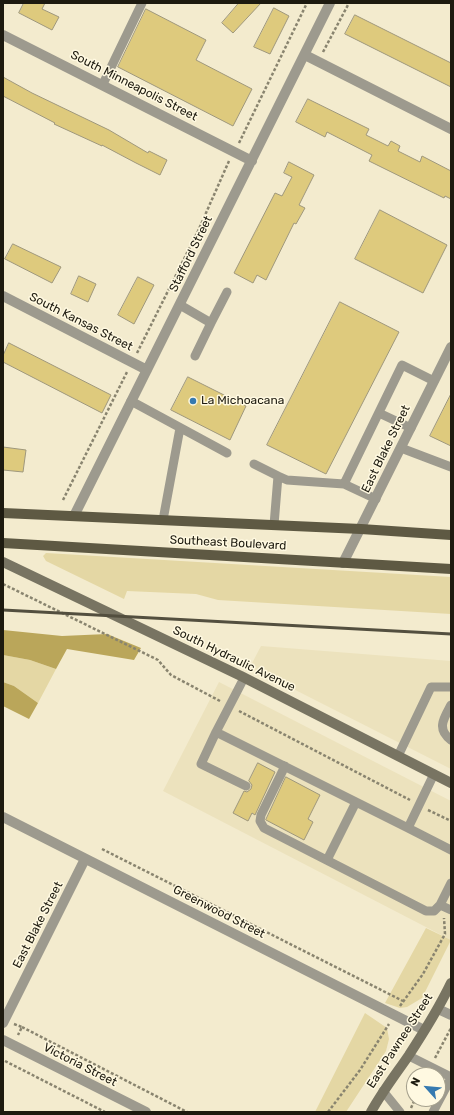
<!DOCTYPE html>
<style>
body{margin:0}
#map{position:relative;width:454px;height:1115px;overflow:hidden;background:#f3ebce;font-family:Rubik,sans-serif}
canvas{display:block}
.frame{position:absolute;inset:0;border:4px solid #1d1a0f;pointer-events:none}
.north{position:absolute;left:406px;top:1067px;width:40px;height:40px;box-sizing:border-box;background:#fff9e1;border:1px solid #a5a08d;border-radius:50%;rotate:297deg;font-size:11px;font-weight:700;line-height:16px;text-align:center;color:#1d1a0f}
.north::after{content:'';display:block;margin:auto;width:14px;height:18px;background:#367ab0;clip-path:polygon(50% 0,100% 100%,50% 72%,0 100%)}
</style>
<div id="map">
<canvas width="454" height="1115"></canvas>
<div class="frame"></div>
<div class="north">N</div>
</div>
<script>
const ctx = document.querySelector('canvas').getContext('2d');
ctx.lineJoin = 'round';
function fill(path, color) { ctx.fillStyle = color; ctx.fill(path, 'evenodd'); }
function strokePath(path, color, width, dash) { ctx.strokeStyle = color; ctx.lineWidth = width; ctx.lineCap = dash ? 'butt' : 'round'; ctx.setLineDash(dash || []); ctx.stroke(path); }
function label(font, color, halo, rows, align = 'center') {
  ctx.font = font + ' Rubik,sans-serif'; ctx.lineWidth = 3; ctx.setLineDash([]); ctx.textBaseline = 'middle'; ctx.strokeStyle = halo; ctx.fillStyle = color; for (const [text, x, y, turn = 0] of rows) {
    ctx.save(); ctx.translate(x, y); ctx.rotate((+turn || 0) * Math.PI / 180); ctx.textAlign = isNaN(turn) ? turn : align; if (halo) ctx.strokeText(text, 0, 0); ctx.fillText(text, 0, 0); ctx.restore();
  }
}
fill(new Path2D(`
 M 261,646 L 451,661 L 451,769 L 250,667 Z
 M 219,682 L 451,801 L 451,940 L 163,791 Z`), '#ece2bd');
fill(new Path2D(`
 M 46,553 L 451,577 L 451,614 L 218,600 L 196,594 L 127,591 L 124,599 L 46,561 L 43,556 Z
 M 3,655 L 30,660 L 56,669 L 38,703 L 14,686 L 3,682 Z
 M 426,928 L 451,940 L 422,998 L 407,1007 L 400,1008 L 385,1003 Z
 M 365,1013 L 387,1028 L 389,1039 L 386,1051 L 346,1112 L 315,1112 Z`), '#e4d7a4');
fill(new Path2D(`
 M 3,630 L 62,636 L 107,634 L 141,648 L 134,660 L 67,649 L 56,669 L 30,660 L 3,655 Z
 M 3,682 L 14,686 L 38,703 L 29,719 L 3,706 Z`), '#baa65a');
const building = new Path2D(`
 M 24,3 L 45,3 L 42,9 L 59,17 L 52,30 L 19,13 Z
 M 239,3 L 261,3 L 233,33 L 222,23 Z
 M 274,8 L 289,16 L 270,54 L 254,47 Z
 M 146,9 L 206,40 L 196,60 L 252,89 L 233,126 L 118,67 Z
 M 355,15 L 451,63 L 451,87 L 345,34 Z
 M 3,77 L 32,93 L 109,130 L 148,153 L 149,151 L 167,160 L 160,175 L 136,163 L 102,145 L 102,146 L 54,124 L 55,123 L 3,96 Z
 M 308,99 L 369,129 L 366,135 L 388,146 L 391,141 L 400,146 L 398,151 L 420,162 L 422,156 L 451,171 L 451,199 L 445,196 L 444,198 L 369,161 L 372,155 L 327,132 L 325,137 L 296,122 Z
 M 289,162 L 314,175 L 299,205 L 305,208 L 296,224 L 294,223 L 266,280 L 257,275 L 253,283 L 234,273 L 275,193 L 282,196 L 292,177 L 284,173 Z
 M 380,210 L 447,245 L 423,293 L 355,259 Z
 M 13,244 L 61,267 L 52,283 L 5,259 Z
 M 79,276 L 96,284 L 88,302 L 71,294 Z
 M 138,277 L 154,285 L 134,324 L 118,315 Z
 M 340,302 L 399,332 L 326,474 L 267,445 Z
 M 9,343 L 111,395 L 102,413 L 3,362 L 3,356 Z
 M 188,377 L 246,406 L 230,440 L 171,410 Z
 M 451,394 L 451,446 L 430,436 Z
 M 3,447 L 26,450 L 23,472 L 3,470 Z
 M 258,763 L 275,772 L 255,815 L 252,813 L 248,821 L 233,813 L 244,791 L 247,792 L 251,789 L 252,785 L 249,781 Z
 M 286,777 L 320,795 L 308,819 L 313,822 L 304,840 L 266,820 Z`);
fill(building, '#deca7d');
strokePath(building, '#9e977c', 1);
strokePath(new Path2D(`
 M 323,52 L 349,3
 M 239,143 L 307,3
 M 137,353 L 198,231 L 229,161
 M 63,500 L 127,372
 M 3,584 L 158,660 L 171,675 L 220,701
 M 239,711 L 410,800
 M 428,810 L 451,821
 M 102,849 L 403,1001
 M 400,1006 L 423,974 L 445,934 L 444,918
 M 14,1024 L 22,1027 L 18,1035
 M 22,1027 L 187,1112
 M 435,1058 L 451,1028
 M 5,1061 L 105,1112
 M 411,1108 L 415,1099
 M 328,1112 L 360,1070 L 389,1024`), '#89846f', 2.5, [3, 2]);
strokePath(new Path2D(`
 M 103,84 L 142,3
 M 180,305 L 211,323 L 227,292
 M 195,356 L 211,323
 M 131,401 L 227,453
 M 379,413 L 411,428
 M 401,448 L 451,467
 M 254,464 L 278,476 L 274,525
 M 278,476 L 287,480 L 344,484 L 402,365 L 434,381
 M 344,484 L 376,499
 M 163,520 L 180,428
 M 244,678 L 216,732 L 408,828
 M 451,705 C 444,718 436,729 451,740
 M 216,732 L 201,764 L 246,786
 M 398,756 L 431,687 L 451,687
 M 285,766 L 261,815 L 260,821 L 264,828 L 426,911 L 434,911 L 440,905 L 451,910
 M 434,774 L 408,828 L 451,850
 M 327,860 L 356,802
 M 440,905 L 451,883
 M 409,1056 L 451,1077
 M 383,1091 L 400,1112
 M 433,1112 L 451,1078`), '#9d9a8e', 9);
strokePath(new Path2D(`
 M 3,35 L 252,161
 M 305,55 L 451,129
 M 3,296 L 147,370
 M 74,516 L 330,3
 M 343,563 L 451,347
 M 3,817 L 424,1030
 M 438,1009 L 451,1015
 M 3,1023 L 85,859
 M 3,1040 L 146,1112`), '#9d9a8e', 10);
strokePath(new Path2D(`
 M 3,562 L 241,676 L 451,783
 M 371,1112 C 382,1092 396,1074 409,1055 C 424,1032 439,1008 451,983`), '#787462', 10);
strokePath(new Path2D(`
 M 3,513 L 361,529 L 451,535
 M 3,543 L 451,569`), '#5e5943', 10);
strokePath(new Path2D(`
 M 3,610 L 451,634`), '#534f3f', 3);
for (const [x, y, r, color] of [
 [193,401,4,"#367ab0"]
]) { const dot = new Path2D(); dot.arc(x, y, r, 0, 2 * Math.PI); ctx.fillStyle = color; ctx.fill(dot); strokePath(dot, '#fff9e1', 1.5); }
label('12px', '#1d1a0f', '#fff9e1', [
 ["South Minneapolis Street",134,86,27],
 ["Stafford Street",191,254,-64],
 ["South Kansas Street",81,322,27],
 ["East Blake Street",386,449,-64],
 ["Southeast Boulevard",228,543,3],
 ["South Hydraulic Avenue",234,659,26],
 ["Greenwood Street",219,912,27],
 ["East Blake Street",38,925,-63],
 ["East Pawnee Street",400,1041,-57],
 ["Victoria Street",80,1065,27]
]);
label('12px', '#1d1a0f', '#fff9e1', [
 ["La Michoacana",201,401]
], 'left');
</script>
